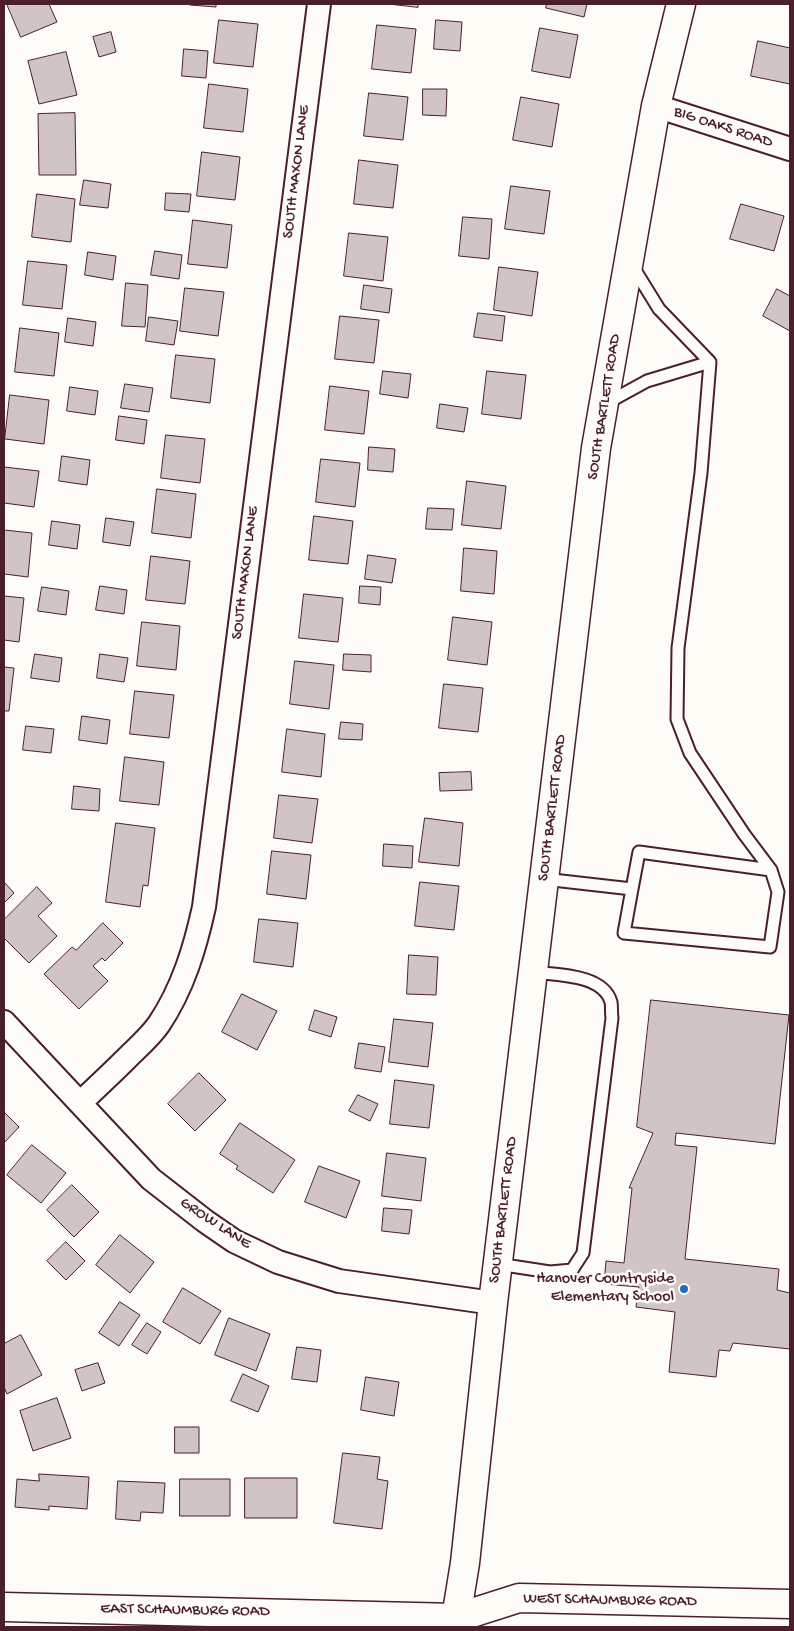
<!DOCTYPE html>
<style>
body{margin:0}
#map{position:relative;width:794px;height:1631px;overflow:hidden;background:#fdfcf7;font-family:"Gochi Hand",sans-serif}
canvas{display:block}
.frame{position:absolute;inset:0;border:5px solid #4a1f2b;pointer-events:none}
</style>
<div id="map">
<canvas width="794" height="1631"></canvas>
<div class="frame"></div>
</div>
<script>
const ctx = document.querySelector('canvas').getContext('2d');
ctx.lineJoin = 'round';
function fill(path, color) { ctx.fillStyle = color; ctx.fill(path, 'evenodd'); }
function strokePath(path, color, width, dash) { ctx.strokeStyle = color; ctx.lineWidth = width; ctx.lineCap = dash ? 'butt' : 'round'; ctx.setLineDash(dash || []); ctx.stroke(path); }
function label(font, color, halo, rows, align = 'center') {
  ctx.font = font + ' "Gochi Hand",sans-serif'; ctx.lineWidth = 5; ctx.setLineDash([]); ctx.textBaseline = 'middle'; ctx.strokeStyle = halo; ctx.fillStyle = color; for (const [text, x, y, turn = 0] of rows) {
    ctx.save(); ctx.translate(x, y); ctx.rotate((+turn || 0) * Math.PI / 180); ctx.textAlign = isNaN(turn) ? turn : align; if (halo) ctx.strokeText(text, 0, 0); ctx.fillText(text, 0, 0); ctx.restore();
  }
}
const building = new Path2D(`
 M 7,4 L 49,4 L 57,22 L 21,37 Z
 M 190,4 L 216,4 L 216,7 L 190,5 Z
 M 389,4 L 418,4 L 418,7 Z
 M 547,4 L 587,4 L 584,17 L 546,8 Z
 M 219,20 L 258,24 L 253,67 L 214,63 Z
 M 436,20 L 462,22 L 460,51 L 434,49 Z
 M 377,25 L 416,29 L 411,73 L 372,69 Z
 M 540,28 L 578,35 L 570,78 L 532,71 Z
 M 111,32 L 116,52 L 99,57 L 93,37 Z
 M 758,41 L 790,48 L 790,84 L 751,76 Z
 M 184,49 L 208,51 L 206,78 L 182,76 Z
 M 66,52 L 77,95 L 39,104 L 28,61 Z
 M 209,84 L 248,89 L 243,132 L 204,128 Z
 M 423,89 L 447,89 L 446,116 L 423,115 Z
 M 369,93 L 408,97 L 403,140 L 364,136 Z
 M 521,97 L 559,104 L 552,147 L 513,140 Z
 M 75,113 L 76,175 L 39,175 L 38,114 Z
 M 202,152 L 240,157 L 235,200 L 197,196 Z
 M 359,160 L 398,165 L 393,208 L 354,204 Z
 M 84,180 L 111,184 L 108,208 L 80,205 Z
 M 511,186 L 550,191 L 544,234 L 505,229 Z
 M 166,193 L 191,194 L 189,212 L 165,210 Z
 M 37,194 L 75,199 L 71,242 L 32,237 Z
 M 741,204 L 784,216 L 774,251 L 730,239 Z
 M 463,217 L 492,219 L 489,259 L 459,256 Z
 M 193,220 L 232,225 L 227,268 L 188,264 Z
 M 349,233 L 388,237 L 383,281 L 344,276 Z
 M 155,251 L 182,255 L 179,279 L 151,275 Z
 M 88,252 L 116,256 L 113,280 L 85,275 Z
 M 28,261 L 67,265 L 62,309 L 23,305 Z
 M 499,267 L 538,272 L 532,316 L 494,310 Z
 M 126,283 L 148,285 L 145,327 L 122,326 Z
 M 364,285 L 392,289 L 389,313 L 361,309 Z
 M 185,288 L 224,292 L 218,336 L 180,331 Z
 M 777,289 L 790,296 L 790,331 L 763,316 Z
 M 478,313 L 505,316 L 502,341 L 474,337 Z
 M 340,316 L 379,320 L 374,363 L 335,359 Z
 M 149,317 L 178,321 L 174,345 L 146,341 Z
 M 68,318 L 96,322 L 93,346 L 65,342 Z
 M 20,328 L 59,333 L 54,376 L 15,372 Z
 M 176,355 L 215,359 L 210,403 L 171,398 Z
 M 383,371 L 411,374 L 408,398 L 380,394 Z
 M 487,371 L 526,375 L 521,419 L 482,414 Z
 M 125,384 L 153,388 L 149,412 L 121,408 Z
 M 330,386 L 369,391 L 364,434 L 325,430 Z
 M 70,387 L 98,391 L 95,415 L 67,411 Z
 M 10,395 L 49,400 L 44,444 L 5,439 Z
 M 440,404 L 468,408 L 464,432 L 437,428 Z
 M 119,416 L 147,420 L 144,444 L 116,440 Z
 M 166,435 L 205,439 L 200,483 L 161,478 Z
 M 369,447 L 395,449 L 393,472 L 368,470 Z
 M 62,456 L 90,460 L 87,485 L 59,481 Z
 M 321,459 L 360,463 L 355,507 L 316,502 Z
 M 4,467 L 39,471 L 34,507 L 4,503 Z
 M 467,481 L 506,486 L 501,529 L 462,525 Z
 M 157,489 L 196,494 L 191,538 L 152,533 Z
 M 428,508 L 454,509 L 452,530 L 426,529 Z
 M 314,516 L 353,521 L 348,564 L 309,560 Z
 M 106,518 L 134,522 L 130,546 L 103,542 Z
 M 52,521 L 80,525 L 77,549 L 49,545 Z
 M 4,530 L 32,533 L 28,577 L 4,574 Z
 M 464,548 L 497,551 L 494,594 L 461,591 Z
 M 368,555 L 396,559 L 392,583 L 365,579 Z
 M 151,556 L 190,561 L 185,604 L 146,600 Z
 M 100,586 L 127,590 L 124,614 L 96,610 Z
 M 360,586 L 381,587 L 380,605 L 359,603 Z
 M 42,587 L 69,591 L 66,615 L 38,611 Z
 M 304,594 L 343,598 L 338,642 L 299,638 Z
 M 4,596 L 24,598 L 19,642 L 4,640 Z
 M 453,617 L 492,622 L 487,665 L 448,660 Z
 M 142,622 L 180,626 L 176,670 L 137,666 Z
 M 35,654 L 62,658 L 59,682 L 31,678 Z
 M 100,654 L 128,658 L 124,682 L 97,678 Z
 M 344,654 L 371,655 L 371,672 L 343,670 Z
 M 295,661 L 334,665 L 329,709 L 290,704 Z
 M 4,667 L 14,668 L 9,711 L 4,711 Z
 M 444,684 L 483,688 L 478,732 L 439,728 Z
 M 135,691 L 174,695 L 169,738 L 130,734 Z
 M 82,716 L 110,720 L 107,744 L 79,740 Z
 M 341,722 L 363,724 L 362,740 L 339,739 Z
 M 26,726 L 54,729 L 51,753 L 23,750 Z
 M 287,729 L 325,734 L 321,777 L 282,772 Z
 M 125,757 L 164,762 L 159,805 L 120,801 Z
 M 471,772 L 472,790 L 440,791 L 439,773 Z
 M 74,786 L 100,789 L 99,811 L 72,809 Z
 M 279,795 L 318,799 L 312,843 L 274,838 Z
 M 425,818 L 463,823 L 459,866 L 419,862 Z
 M 116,823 L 155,828 L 148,886 L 143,885 L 140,907 L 106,902 Z
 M 384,844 L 413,846 L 412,868 L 383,866 Z
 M 272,851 L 311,855 L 306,899 L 267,894 Z
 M 4,882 L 14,893 L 4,903 Z
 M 420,882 L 459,886 L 454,930 L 415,926 Z
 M 37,887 L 52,903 L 38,916 L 57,936 L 29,963 L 4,938 L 4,920 Z
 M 259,919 L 298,923 L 293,967 L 254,962 Z
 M 103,923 L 123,943 L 105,961 L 102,958 L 93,966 L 108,981 L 79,1009 L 44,974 L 72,947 L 76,950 Z
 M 409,955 L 438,957 L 436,995 L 407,994 Z
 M 242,994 L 277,1011 L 257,1050 L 222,1032 Z
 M 651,1000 L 789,1015 L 775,1144 L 676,1133 L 675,1145 L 697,1147 L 685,1259 L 779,1269 L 777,1290 L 790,1293 L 790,1349 L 733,1343 L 730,1351 L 719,1350 L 716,1377 L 669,1372 L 675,1312 L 636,1307 L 639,1287 L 604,1284 L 606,1261 L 624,1263 L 632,1188 L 629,1188 L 653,1133 L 637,1127 Z
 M 315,1010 L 337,1017 L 331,1037 L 309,1030 Z
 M 394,1019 L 433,1023 L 428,1067 L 389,1062 Z
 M 359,1043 L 385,1047 L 381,1072 L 355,1068 Z
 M 199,1073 L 226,1100 L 195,1131 L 168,1104 Z
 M 395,1080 L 434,1085 L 429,1128 L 390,1124 Z
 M 358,1095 L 378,1104 L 370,1121 L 349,1111 Z
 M 4,1112 L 19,1127 L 4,1143 Z
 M 240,1123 L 295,1160 L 273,1193 L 236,1169 L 238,1166 L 220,1154 Z
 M 32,1145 L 66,1173 L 41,1203 L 7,1175 Z
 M 387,1153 L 426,1158 L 421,1201 L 382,1196 Z
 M 319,1166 L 360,1181 L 346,1218 L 305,1202 Z
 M 72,1185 L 99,1212 L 74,1237 L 47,1210 Z
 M 384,1208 L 412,1210 L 409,1234 L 382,1231 Z
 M 120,1235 L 154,1262 L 130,1293 L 96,1265 Z
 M 66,1242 L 85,1261 L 66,1280 L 47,1261 Z
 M 183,1288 L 221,1311 L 200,1344 L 163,1322 Z
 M 120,1302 L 140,1315 L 119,1346 L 99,1333 Z
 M 229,1318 L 270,1334 L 256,1371 L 215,1355 Z
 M 147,1323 L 161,1332 L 147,1354 L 132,1345 Z
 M 21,1335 L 42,1375 L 7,1394 L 4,1387 L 4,1344 Z
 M 297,1347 L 321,1350 L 317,1382 L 292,1379 Z
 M 98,1363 L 105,1383 L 82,1391 L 75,1370 Z
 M 243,1374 L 269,1386 L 258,1412 L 231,1401 Z
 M 366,1377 L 399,1382 L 394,1416 L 361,1410 Z
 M 57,1398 L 71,1438 L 33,1451 L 20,1411 Z
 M 175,1427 L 199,1427 L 199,1453 L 175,1453 Z
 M 343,1453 L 380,1457 L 377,1479 L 388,1481 L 382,1529 L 334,1523 Z
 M 39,1474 L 89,1477 L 87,1509 L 49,1506 L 49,1510 L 15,1507 L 17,1479 L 39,1481 Z
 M 245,1478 L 297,1478 L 297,1518 L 245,1518 Z
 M 180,1479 L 230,1479 L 230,1516 L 180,1516 Z
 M 118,1481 L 165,1483 L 163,1513 L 141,1512 L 140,1521 L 116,1519 Z`);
fill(building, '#d0c5c4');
strokePath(building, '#4a1f2b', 1);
const service = new Path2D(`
 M 605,404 L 647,381 L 710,362
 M 544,879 L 632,889 L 624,933 L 770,947 L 778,892 L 771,870 L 744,834 L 690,753 L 677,719 L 678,648 L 701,473 L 710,362 L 659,309 L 633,267
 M 632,889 L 639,852 L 771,870
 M 498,1264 L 550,1272 L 572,1270 L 583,1253 L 612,1018 C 611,1013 612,1007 611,1002 C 603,974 557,975 533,972`);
const minor = new Path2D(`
 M 656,106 L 790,149
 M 4,1022 L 151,1179 L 205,1221 L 234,1241 L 278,1262 L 339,1281 L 493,1303
 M 80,1103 C 96,1088 112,1073 127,1058 C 138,1047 150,1037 159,1024 C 183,988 195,948 204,907 L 319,4`);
const secondary = new Path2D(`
 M 4,1607 L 456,1618 L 519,1598 L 790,1604
 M 456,1618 L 465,1563 L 493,1303 L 596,448 L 656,106 L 681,4`);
strokePath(service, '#4a1f2b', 15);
strokePath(minor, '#4a1f2b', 26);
strokePath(secondary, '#4a1f2b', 31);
strokePath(service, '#fdfcf7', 11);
strokePath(minor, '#fdfcf7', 22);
strokePath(secondary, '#fdfcf7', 28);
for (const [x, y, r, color] of [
 [684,1289,5,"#1f6fb2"]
]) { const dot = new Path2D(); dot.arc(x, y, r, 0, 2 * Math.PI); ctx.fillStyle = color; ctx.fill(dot); strokePath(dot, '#fdfcf7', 2); }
label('16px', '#4a1f2b', '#fdfcf7', [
 ["BIG OAKS ROAD",723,128,18],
 ["SOUTH MAXON LANE",297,172,-83],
 ["SOUTH BARTLETT ROAD",605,407,-81],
 ["SOUTH MAXON LANE",246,573,-83],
 ["SOUTH BARTLETT ROAD",553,808,-83],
 ["SOUTH BARTLETT ROAD",504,1210,-83],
 ["GROW LANE",215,1224,33],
 ["WEST SCHAUMBURG ROAD",610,1601,1],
 ["EAST SCHAUMBURG ROAD",185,1611,1]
]);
label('16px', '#4a1f2b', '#fdfcf7', [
 ["Hanover Countryside",674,1280],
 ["Elementary School",674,1298]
], 'right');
</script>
